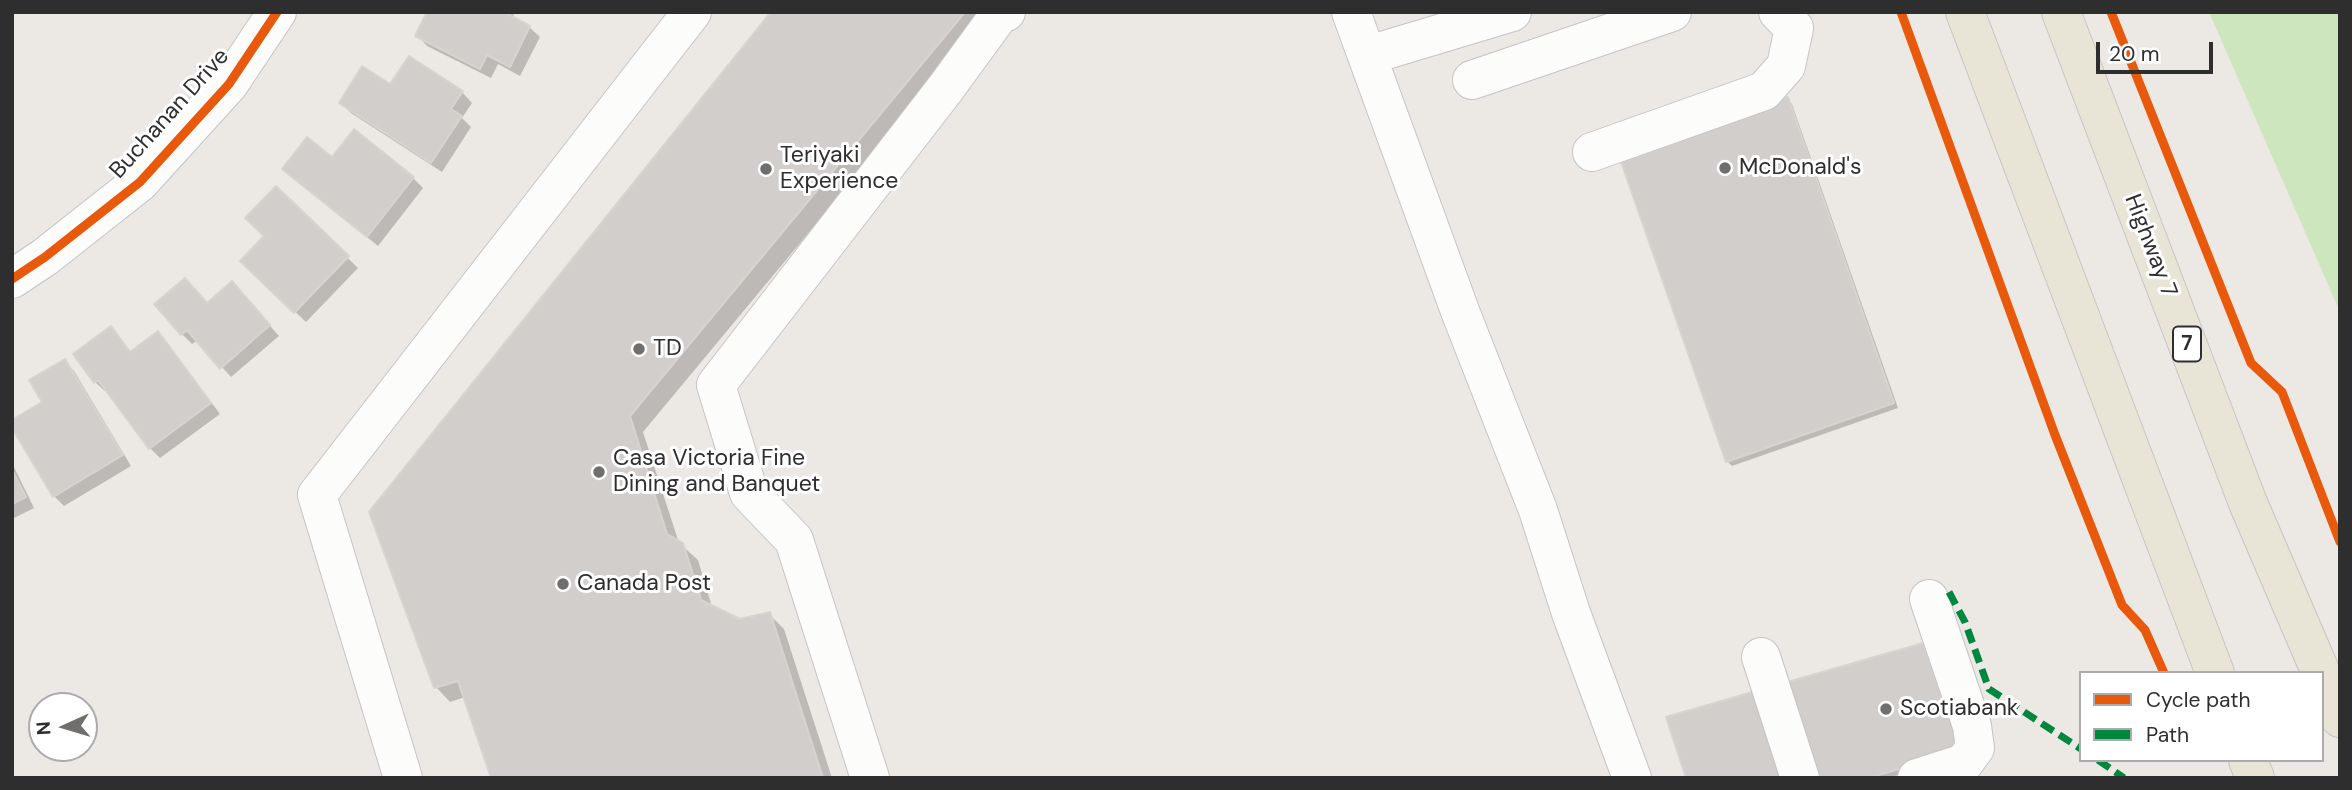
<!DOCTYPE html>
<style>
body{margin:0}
#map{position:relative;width:2352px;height:790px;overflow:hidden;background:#ece8e4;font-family:"DM Sans",sans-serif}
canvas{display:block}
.frame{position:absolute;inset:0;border:14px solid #2e2e2e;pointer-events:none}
.legend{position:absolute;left:2079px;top:671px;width:245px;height:91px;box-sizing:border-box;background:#fff;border:2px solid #ababab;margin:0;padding:9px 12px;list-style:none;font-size:21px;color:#2e2e2e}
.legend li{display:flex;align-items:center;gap:14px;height:35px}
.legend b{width:35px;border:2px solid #ababab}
.north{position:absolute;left:28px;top:692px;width:70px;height:70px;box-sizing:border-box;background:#fff;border:2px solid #ababab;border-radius:50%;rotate:266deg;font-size:19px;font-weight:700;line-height:28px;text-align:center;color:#2e2e2e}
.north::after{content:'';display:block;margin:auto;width:24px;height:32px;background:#706f6e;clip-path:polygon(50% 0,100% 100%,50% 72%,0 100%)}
.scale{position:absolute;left:2096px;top:42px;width:117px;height:32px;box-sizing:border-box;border:4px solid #2e2e2e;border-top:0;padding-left:9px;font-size:21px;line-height:24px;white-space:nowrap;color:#2e2e2e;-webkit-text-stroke:5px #fff;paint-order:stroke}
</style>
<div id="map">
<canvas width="2352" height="790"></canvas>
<div class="frame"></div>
<ul class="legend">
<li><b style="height:9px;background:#e8590c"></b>Cycle path</li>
<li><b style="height:9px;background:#00873e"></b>Path</li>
</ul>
<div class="north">N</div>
<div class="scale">20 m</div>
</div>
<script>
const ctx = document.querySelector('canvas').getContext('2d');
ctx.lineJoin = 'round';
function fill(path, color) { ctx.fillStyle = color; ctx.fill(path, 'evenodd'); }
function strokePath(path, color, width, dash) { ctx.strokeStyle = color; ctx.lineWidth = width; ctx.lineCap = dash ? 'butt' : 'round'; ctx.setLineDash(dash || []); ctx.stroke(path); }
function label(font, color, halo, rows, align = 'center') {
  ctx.font = font + ' "DM Sans",sans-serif'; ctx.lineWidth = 6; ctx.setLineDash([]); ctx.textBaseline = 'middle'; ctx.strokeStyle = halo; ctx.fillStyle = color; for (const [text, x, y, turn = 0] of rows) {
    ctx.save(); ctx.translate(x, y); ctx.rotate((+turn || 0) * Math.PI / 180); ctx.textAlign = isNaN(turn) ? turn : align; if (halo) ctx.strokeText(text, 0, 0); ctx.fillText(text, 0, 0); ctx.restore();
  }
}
fill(new Path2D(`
 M 2209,12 L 2340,12 L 2340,312 Z`), '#cee6be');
fill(new Path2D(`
 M 429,12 L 514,12 L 513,19 L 529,27 L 540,37 L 520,76 L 498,64 L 491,78 L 427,46 L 417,35 Z
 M 773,12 L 992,12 L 643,432 L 679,543 L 698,560 L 712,607 L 740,621 L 769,614 L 784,629 L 832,778 L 492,778 L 465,697 L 450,702 L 436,687 Z
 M 391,87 L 462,92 L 472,103 L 462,118 L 471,127 L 442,172 L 351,113 L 341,103 Z
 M 1787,99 L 1792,104 L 1898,408 L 1732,466 L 1727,461 Z
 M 332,159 L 413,178 L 423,188 L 378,246 L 284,169 Z
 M 276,188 L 358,268 L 306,322 L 242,261 L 266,236 Z
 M 242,294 L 279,336 L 231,377 L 198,340 L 192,344 L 182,334 L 207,305 Z
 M 111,328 L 132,353 L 158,333 L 168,344 L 220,414 L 160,458 L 150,448 L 108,390 L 106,392 L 95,382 Z
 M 64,361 L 74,371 L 131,466 L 64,506 L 54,496 L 45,402 Z
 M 12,463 L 34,508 L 12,519 Z
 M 1923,645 L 1928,650 L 1964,756 L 1888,778 L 1688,778 Z`), '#0003');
const building = new Path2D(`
 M 427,12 L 504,12 L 530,26 L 510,67 L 487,55 L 480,69 L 415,36 Z
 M 771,12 L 965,12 L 630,416 L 667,534 L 683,543 L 701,600 L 740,619 L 770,612 L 823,778 L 491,778 L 458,681 L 434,688 L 369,512 Z
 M 409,56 L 463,91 L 451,109 L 462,116 L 431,163 L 339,103 L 362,66 L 390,84 Z
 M 1788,97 L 1894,403 L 1726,462 L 1619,156 Z
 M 354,129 L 414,177 L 367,237 L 282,169 L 307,137 L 332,157 Z
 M 276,186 L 349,256 L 294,313 L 240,261 L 264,236 L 245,218 Z
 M 185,278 L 207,303 L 232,281 L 270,325 L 220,369 L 187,330 L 181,335 L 154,304 Z
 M 111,326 L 130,352 L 158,331 L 211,403 L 149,449 L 98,380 L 94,383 L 73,354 Z
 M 65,359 L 123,455 L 53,497 L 12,428 L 12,420 L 42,402 L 29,380 Z
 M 12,470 L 26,497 L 12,504 Z
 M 1923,643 L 1961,751 L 1868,778 L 1686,778 L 1666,717 Z`);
fill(building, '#d1cecb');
strokePath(building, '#d7d4d0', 2);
const minor = new Path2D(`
 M 1351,12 L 1460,311 L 1538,510 L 1571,613 L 1632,778
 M 1369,55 L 1512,12
 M 1472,80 L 1672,12
 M 1592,152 L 1764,91 L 1786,66 L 1794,28 L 1778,12
 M 12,279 L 45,257 L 140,182 L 229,84 L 277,12
 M 1761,657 L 1800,778
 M 403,778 L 317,495 L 692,12
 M 870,778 L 794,540 L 749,493 L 716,385 L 945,89 L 999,15 L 1006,12
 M 1917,778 L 1964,763 L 1975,748 L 1972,726 L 1929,599`);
const major = new Path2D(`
 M 1965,12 L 2215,673
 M 2061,12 L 2248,503 L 2321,673
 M 2322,677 L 2340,718
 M 2248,760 L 2255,778`);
strokePath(minor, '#c5c4c5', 40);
strokePath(major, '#c6c5c4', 40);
strokePath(minor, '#fcfcfb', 38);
strokePath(major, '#e8e4d6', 38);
strokePath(new Path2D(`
 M 1949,592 L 1965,622 L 1989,689 L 2081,749
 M 2098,760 L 2124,778`), '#00873e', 7, [14, 7]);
strokePath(new Path2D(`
 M 1901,12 L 2055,435 L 2122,605 L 2145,630 L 2164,673
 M 2111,12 L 2251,363 L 2282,392 L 2340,542
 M 12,279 L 45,257 L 140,182 L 229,84 L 277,12`), '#e8590c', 9);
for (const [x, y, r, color] of [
 [1725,168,7,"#706f6e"],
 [766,169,7,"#706f6e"],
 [639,349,7,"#706f6e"],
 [599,472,7,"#706f6e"],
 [563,584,7,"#706f6e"],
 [1886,709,7,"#706f6e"]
]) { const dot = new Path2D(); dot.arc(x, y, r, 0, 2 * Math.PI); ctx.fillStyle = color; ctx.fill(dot); strokePath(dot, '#fff', 2.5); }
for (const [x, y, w] of [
 [2187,344,28]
]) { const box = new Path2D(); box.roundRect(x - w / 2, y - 17.5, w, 35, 5); ctx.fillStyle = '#fff'; ctx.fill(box); strokePath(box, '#2e2e2e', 2); }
label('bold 21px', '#2e2e2e', null, [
 ["7",2187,344]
]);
label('23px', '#2e2e2e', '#fff', [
 ["Buchanan Drive",170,114,-48],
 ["Highway 7",2150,246,69]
]);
label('23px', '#2e2e2e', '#fff', [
 ["Teriyaki",780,156],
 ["Experience",780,182],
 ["McDonald's",1739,168],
 ["TD",653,349],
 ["Casa Victoria Fine",613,459],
 ["Dining and Banquet",613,485],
 ["Canada Post",577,584],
 ["Scotiabank",1900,709]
], 'left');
</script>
